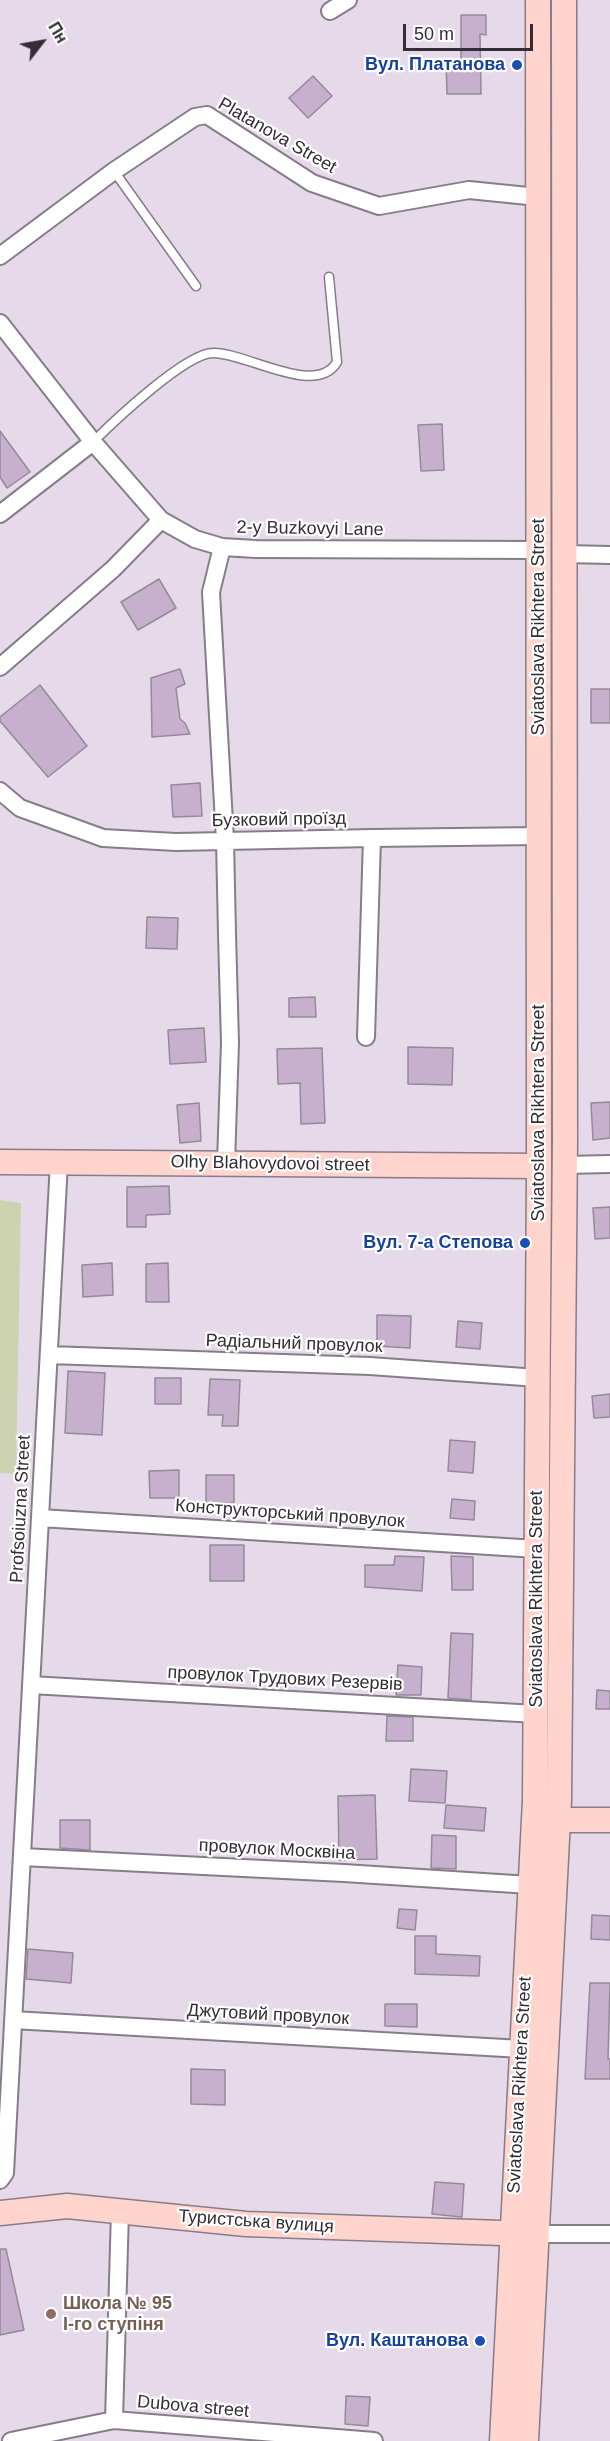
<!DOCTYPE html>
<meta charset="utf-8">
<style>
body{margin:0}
#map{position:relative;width:610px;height:2441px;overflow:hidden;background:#e6daea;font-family:Arial,sans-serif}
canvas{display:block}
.north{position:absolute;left:12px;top:12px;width:60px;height:60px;-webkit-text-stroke:4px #fff;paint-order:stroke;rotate:59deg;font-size:16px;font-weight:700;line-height:24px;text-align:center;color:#332e35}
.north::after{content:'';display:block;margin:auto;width:21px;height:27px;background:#332e35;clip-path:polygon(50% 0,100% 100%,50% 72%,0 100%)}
.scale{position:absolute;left:403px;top:24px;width:130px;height:27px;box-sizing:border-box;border:3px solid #332e35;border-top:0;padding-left:8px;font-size:18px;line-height:21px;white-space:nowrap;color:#332e35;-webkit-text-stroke:4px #fff;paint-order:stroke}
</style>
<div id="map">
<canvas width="610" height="2441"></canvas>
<div class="north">Пн</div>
<div class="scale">50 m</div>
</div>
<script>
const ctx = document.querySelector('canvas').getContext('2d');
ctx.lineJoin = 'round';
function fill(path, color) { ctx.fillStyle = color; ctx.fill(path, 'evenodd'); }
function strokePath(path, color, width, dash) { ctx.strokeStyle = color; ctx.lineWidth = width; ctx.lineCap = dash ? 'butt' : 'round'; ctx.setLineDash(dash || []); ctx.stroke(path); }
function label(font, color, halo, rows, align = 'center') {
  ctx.font = font + ' Arial,sans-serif'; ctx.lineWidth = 4.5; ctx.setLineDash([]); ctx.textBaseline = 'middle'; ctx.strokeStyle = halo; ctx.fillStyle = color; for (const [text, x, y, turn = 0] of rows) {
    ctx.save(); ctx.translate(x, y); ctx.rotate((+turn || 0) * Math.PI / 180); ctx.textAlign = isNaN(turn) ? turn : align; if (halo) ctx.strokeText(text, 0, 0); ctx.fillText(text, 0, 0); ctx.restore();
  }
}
fill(new Path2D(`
 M 0,1200 L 21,1203 L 16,1474 L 0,1473 Z`), '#cdd3b1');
const building = new Path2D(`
 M 461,15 L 486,15 L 486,35 L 480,34 L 481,94 L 447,94 L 446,60 L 461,60 Z
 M 313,76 L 332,96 L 308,118 L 289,98 Z
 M 442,424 L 444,470 L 421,471 L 418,425 Z
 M 0,431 L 30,472 L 7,488 L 0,477 Z
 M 159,579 L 176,608 L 138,630 L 121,602 Z
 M 180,669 L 185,684 L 176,688 L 180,719 L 185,723 L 190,734 L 152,737 L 151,678 Z
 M 40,685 L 87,746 L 48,777 L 0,721 L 0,717 Z
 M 591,689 L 610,689 L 610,723 L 591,723 Z
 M 200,783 L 202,816 L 173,817 L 171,785 Z
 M 147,917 L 178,918 L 177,949 L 146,948 Z
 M 315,997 L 316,1017 L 289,1017 L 289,998 Z
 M 204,1028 L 206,1062 L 170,1064 L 168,1030 Z
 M 408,1047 L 453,1048 L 452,1085 L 408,1084 Z
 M 322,1048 L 325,1123 L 301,1124 L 300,1083 L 278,1084 L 277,1049 Z
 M 610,1102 L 610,1138 L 593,1140 L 591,1103 Z
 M 199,1103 L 201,1141 L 180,1143 L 177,1105 Z
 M 169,1186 L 170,1214 L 146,1215 L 146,1227 L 127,1227 L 127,1187 Z
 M 610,1207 L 610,1238 L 595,1239 L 593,1208 Z
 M 112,1263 L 113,1295 L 83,1297 L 82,1265 Z
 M 168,1263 L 169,1302 L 146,1302 L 146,1264 Z
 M 377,1315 L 411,1316 L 410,1348 L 377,1346 Z
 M 458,1321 L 482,1323 L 480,1349 L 456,1347 Z
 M 68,1371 L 105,1373 L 102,1435 L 65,1433 Z
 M 155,1378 L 181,1378 L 181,1404 L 155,1404 Z
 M 210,1379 L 240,1380 L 238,1426 L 222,1426 L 223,1415 L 208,1415 Z
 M 610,1394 L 610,1417 L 594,1418 L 592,1396 Z
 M 450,1440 L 475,1442 L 473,1473 L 448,1471 Z
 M 179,1470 L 179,1498 L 150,1498 L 149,1471 Z
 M 206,1475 L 234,1475 L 234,1503 L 206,1503 Z
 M 452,1499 L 475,1501 L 474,1520 L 450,1518 Z
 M 210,1545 L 244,1545 L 244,1581 L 210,1581 Z
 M 395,1556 L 424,1557 L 422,1591 L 365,1587 L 365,1565 L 394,1565 Z
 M 451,1556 L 473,1557 L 473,1590 L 452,1590 Z
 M 451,1633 L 473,1634 L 471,1700 L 448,1698 Z
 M 398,1665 L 422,1667 L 421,1695 L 396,1695 Z
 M 597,1690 L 610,1691 L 610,1709 L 596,1709 Z
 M 387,1716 L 413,1717 L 413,1741 L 386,1741 Z
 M 411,1769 L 447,1771 L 445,1803 L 409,1801 Z
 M 375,1795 L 377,1859 L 339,1860 L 338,1796 Z
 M 446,1805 L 486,1808 L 484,1831 L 444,1828 Z
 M 60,1820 L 90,1820 L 90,1850 L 60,1848 Z
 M 432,1835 L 456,1836 L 456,1869 L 431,1868 Z
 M 399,1909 L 417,1910 L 415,1930 L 397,1928 Z
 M 592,1915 L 610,1916 L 610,1940 L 591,1939 Z
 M 415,1936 L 436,1936 L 436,1954 L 480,1956 L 479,1976 L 415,1974 Z
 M 28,1949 L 73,1953 L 71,1983 L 26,1979 Z
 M 590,1983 L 610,1983 L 608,2059 L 610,2059 L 610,2079 L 585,2079 Z
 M 385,2004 L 417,2004 L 417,2027 L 385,2026 Z
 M 191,2069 L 225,2070 L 225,2105 L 191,2104 Z
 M 435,2182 L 464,2184 L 462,2217 L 432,2214 Z
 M 0,2249 L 6,2249 L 24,2330 L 0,2335 Z
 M 346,2396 L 370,2397 L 368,2426 L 345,2424 Z`);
fill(building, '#c6b0ce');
strokePath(building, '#948a98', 1.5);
const lane = new Path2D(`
 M 114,171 L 196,286
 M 93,442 C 114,421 186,353 213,353 C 245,352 316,398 337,362 L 329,277`);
const street = new Path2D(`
 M 330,11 L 348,0
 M 0,256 L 114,171 L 195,117 L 207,115 L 312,183 L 379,206 L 469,190 L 538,197
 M 0,323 L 93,442 L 161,520 L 195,539 L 222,547 L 256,549 L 538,550
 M 0,514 L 93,442
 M 222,547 L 211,592 L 225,840 L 227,934 L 230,1043 L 226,1163
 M 564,554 L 610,555
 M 0,667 L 113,569 L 161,520
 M 0,791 L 20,808 L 103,838 L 176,842 L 372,838 L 366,1037
 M 372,838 L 539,836
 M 565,1165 L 610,1164
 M 49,1355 L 370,1366 L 538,1378
 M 40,1518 L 537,1549
 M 31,1685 L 536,1714
 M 22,1857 L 344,1873 L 530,1885
 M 13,2020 L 522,2049
 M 0,2180 L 5,2173 L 59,1162
 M 537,2234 L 610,2234
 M 114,2420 L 120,2211
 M 11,2441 L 114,2420 L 374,2441`);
const secondary = new Path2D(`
 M 0,1162 L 539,1166
 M 542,1820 L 610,1820
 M 0,2213 L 67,2206 L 246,2224 L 530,2234
 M 502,2441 L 535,1800 L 539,1166 L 538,0
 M 526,2441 L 559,1800 L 565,1140 L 564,0`);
strokePath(lane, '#877c8a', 11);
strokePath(street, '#877c8a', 20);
strokePath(secondary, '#877c8a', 27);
strokePath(lane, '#fff', 8);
strokePath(street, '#fff', 16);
strokePath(secondary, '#ffd4cc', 24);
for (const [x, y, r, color] of [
 [517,65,6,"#1a4fb4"],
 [525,1243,6,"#1a4fb4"],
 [51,2314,6,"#8d6e63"],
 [480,2341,6,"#1a4fb4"]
]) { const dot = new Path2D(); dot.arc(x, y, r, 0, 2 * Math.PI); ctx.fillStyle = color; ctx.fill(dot); strokePath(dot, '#fff', 2); }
label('bold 18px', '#164399', '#fff', [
 ["Вул. Платанова",505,65],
 ["Вул. 7-а Степова",513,1243],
 ["Вул. Каштанова",468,2341]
], 'right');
label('18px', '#332e35', '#fff', [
 ["Platanova Street",277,136,30],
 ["2-y Buzkovyi Lane",310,529,1],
 ["Sviatoslava Rikhtera Street",539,627,-90],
 ["Бузковий проїзд",279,820,-1],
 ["Sviatoslava Rikhtera Street",539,1113,-90],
 ["Olhy Blahovydovoi street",270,1164,1],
 ["Радіальний провулок",294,1344,2],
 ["Profsoiuzna Street",21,1509,-87],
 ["Конструкторський провулок",290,1514,4],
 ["Sviatoslava Rikhtera Street",537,1599,-90],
 ["провулок Трудових Резервів",285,1679,3],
 ["провулок Москвіна",277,1850,3],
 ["Джутовий провулок",268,2015,3],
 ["Sviatoslava Rikhtera Street",520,2085,-87],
 ["Туристська вулиця",256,2222,4],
 ["Dubova street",193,2407,5]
]);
label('bold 18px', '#785e54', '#fff', [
 ["Школа № 95",63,2304],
 ["І-го ступіня",63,2325]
], 'left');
</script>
